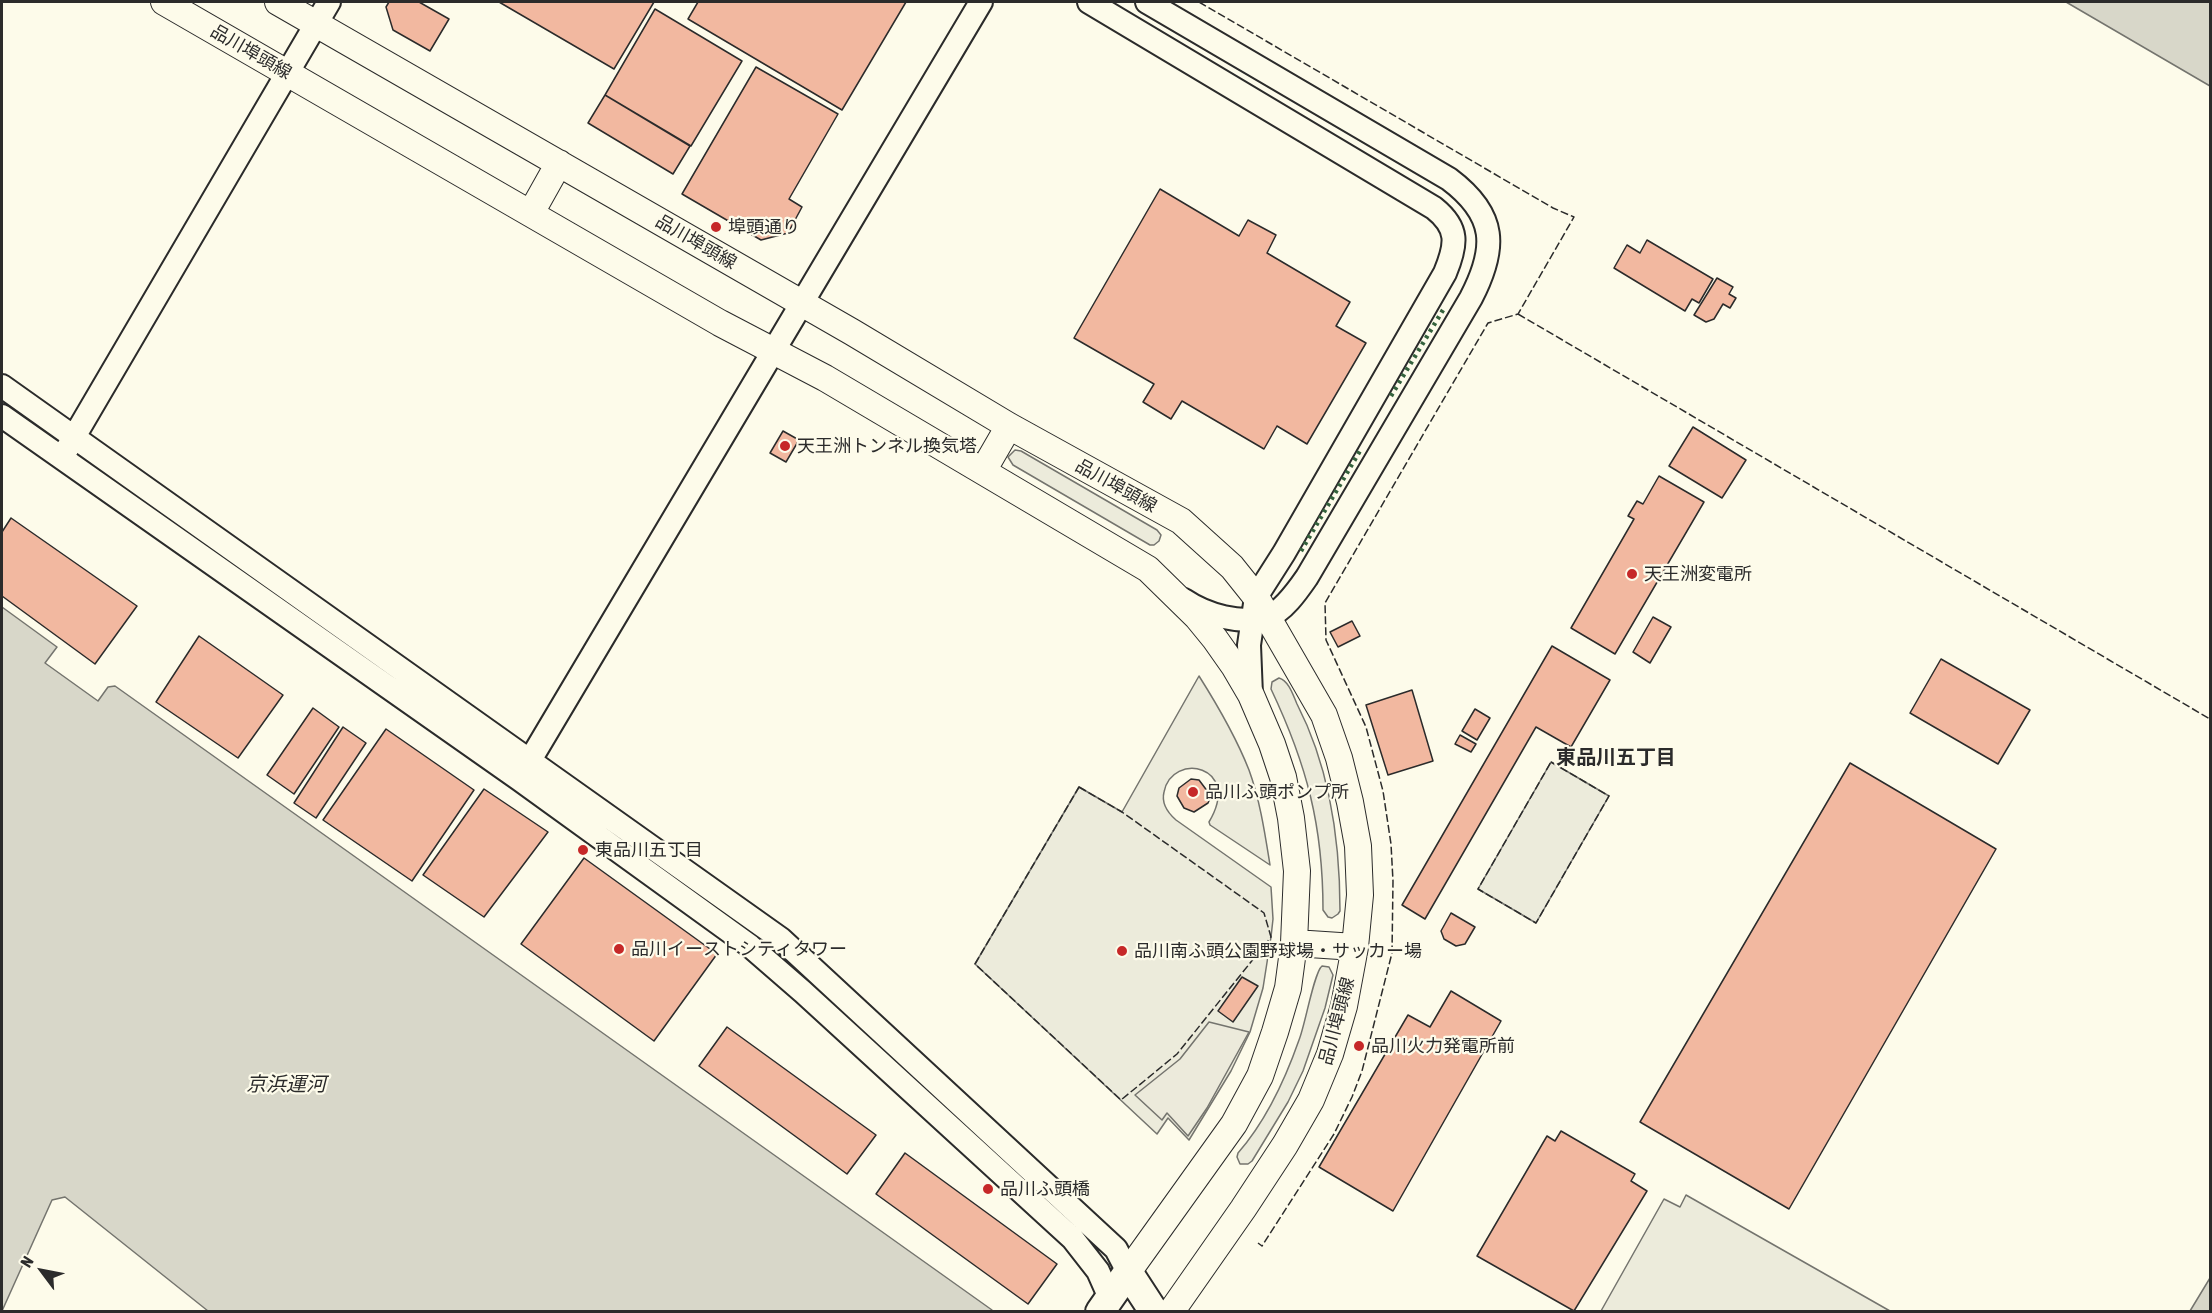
<!DOCTYPE html>
<meta charset="utf-8">
<style>
body{margin:0}
#map{position:relative;width:2212px;height:1313px;overflow:hidden;background:#fdfbea;font-family:"Asap Condensed",sans-serif}
canvas{display:block}
.frame{position:absolute;inset:0;border:3px solid #2b2b2b;pointer-events:none}
.north{position:absolute;left:12px;top:1241px;width:60px;height:60px;-webkit-text-stroke:4px #fdfbea;paint-order:stroke;rotate:302deg;font-size:16px;font-weight:700;line-height:24px;text-align:center;color:#2b2b2b}
.north::after{content:'';display:block;margin:auto;width:21px;height:27px;background:#2b2b2b;clip-path:polygon(50% 0,100% 100%,50% 72%,0 100%)}
</style>
<div id="map">
<canvas width="2212" height="1313"></canvas>
<div class="frame"></div>
<div class="north">N</div>
</div>
<script>
const ctx = document.querySelector('canvas').getContext('2d');
ctx.lineJoin = 'round';
function fill(path, color) { ctx.fillStyle = color; ctx.fill(path, 'evenodd'); }
function strokePath(path, color, width, dash) { ctx.strokeStyle = color; ctx.lineWidth = width; ctx.lineCap = dash ? 'butt' : 'round'; ctx.setLineDash(dash || []); ctx.stroke(path); }
function label(font, color, halo, rows, align = 'center') {
  ctx.font = font + ' "Asap Condensed","Noto Sans JP",sans-serif'; ctx.lineWidth = 4.5; ctx.setLineDash([]); ctx.textBaseline = 'middle'; ctx.strokeStyle = halo; ctx.fillStyle = color; for (const [text, x, y, turn = 0] of rows) {
    ctx.save(); ctx.translate(x, y); ctx.rotate((+turn || 0) * Math.PI / 180); ctx.textAlign = isNaN(turn) ? turn : align; if (halo) ctx.strokeText(text, 0, 0); ctx.fillText(text, 0, 0); ctx.restore();
  }
}
const green = new Path2D(`
 M 1015,450 L 1021,451 L 1157,530 L 1161,535 L 1159,541 L 1154,545 L 1150,545 L 1013,465 L 1008,457 Z
 M 1199,676 C 1218,706 1236,737 1249,770 C 1260,800 1265,834 1270,865 L 1210,825 L 1209,822 C 1243,765 1172,751 1164,792 C 1161,804 1168,813 1176,820 L 1271,887 L 1273,919 L 1271,937 L 1263,988 L 1250,1032 L 1231,1071 L 1189,1140 L 1168,1118 L 1157,1134 L 975,964 L 1079,787 L 1122,812 Z
 M 1279,678 C 1289,681 1293,695 1297,704 C 1330,768 1340,840 1340,911 L 1338,914 L 1332,918 L 1328,917 L 1323,910 C 1323,826 1307,765 1271,689 L 1272,682 Z
 M 1551,762 L 1609,796 L 1536,923 L 1478,889 Z
 M 1322,966 L 1329,967 L 1333,975 L 1325,1008 L 1303,1071 L 1288,1102 L 1252,1161 L 1248,1164 L 1240,1164 L 1237,1157 L 1238,1153 C 1266,1121 1285,1080 1299,1040 C 1305,1026 1314,972 1322,966 Z
 M 1686,1195 L 1890,1311 L 1601,1311 L 1664,1199 L 1680,1207 Z`);
fill(green, '#ecebdb');
strokePath(green, '#74746e', 1.5);
const parking = new Path2D(`
 M 1209,1022 L 1249,1032 L 1207,1108 L 1188,1136 L 1167,1113 L 1162,1120 L 1135,1095 L 1180,1059 Z`);
fill(parking, '#eceadb');
strokePath(parking, '#74746e', 1.5);
const water = new Path2D(`
 M 2066,2 L 2210,2 L 2210,86 Z
 M 2,607 L 57,647 L 45,663 L 98,701 L 108,687 L 115,686 L 992,1310 L 991,1311 L 208,1311 L 65,1197 L 52,1200 L 2,1311 Z
 M 2210,1278 L 2210,1311 L 2190,1311 Z`);
fill(water, '#d8d7c9');
strokePath(water, '#74746e', 1.5);
const building = new Path2D(`
 M 389,2 L 419,2 L 449,19 L 430,51 L 393,30 L 386,7 Z
 M 499,2 L 654,2 L 614,69 Z
 M 698,2 L 906,2 L 842,110 L 688,19 Z
 M 655,9 L 742,61 L 691,146 L 605,95 Z
 M 756,67 L 838,114 L 789,199 L 802,207 L 788,233 L 761,240 L 682,194 Z
 M 605,95 L 690,146 L 673,174 L 588,123 Z
 M 1160,189 L 1239,236 L 1248,220 L 1276,235 L 1267,253 L 1350,302 L 1336,326 L 1366,343 L 1307,444 L 1277,426 L 1264,449 L 1182,401 L 1171,419 L 1143,402 L 1154,384 L 1074,338 Z
 M 1647,240 L 1713,279 L 1699,303 L 1692,299 L 1685,311 L 1614,268 L 1627,245 L 1640,253 Z
 M 1717,278 L 1733,287 L 1729,294 L 1736,298 L 1730,308 L 1723,304 L 1714,319 L 1706,322 L 1694,315 Z
 M 1693,427 L 1746,460 L 1722,498 L 1669,466 Z
 M 783,431 L 799,440 L 786,462 L 770,453 Z
 M 1659,476 L 1704,502 L 1615,654 L 1571,628 L 1634,519 L 1628,516 L 1637,501 L 1643,504 Z
 M 11,518 L 137,606 L 95,664 L 2,596 L 2,532 Z
 M 1653,617 L 1671,627 L 1650,663 L 1633,652 Z
 M 1352,621 L 1360,636 L 1338,647 L 1330,632 Z
 M 199,636 L 283,695 L 238,758 L 156,702 Z
 M 1552,646 L 1610,680 L 1571,747 L 1536,727 L 1425,919 L 1402,905 Z
 M 1941,659 L 2030,710 L 1998,764 L 1910,713 Z
 M 1412,690 L 1433,761 L 1388,775 L 1366,705 Z
 M 313,708 L 339,727 L 294,794 L 267,775 Z
 M 1475,709 L 1490,718 L 1477,740 L 1462,731 Z
 M 343,727 L 366,743 L 316,818 L 294,803 Z
 M 386,729 L 474,790 L 412,881 L 323,820 Z
 M 1460,735 L 1476,744 L 1471,752 L 1455,744 Z
 M 1850,763 L 1996,849 L 1789,1209 L 1640,1122 Z
 M 1191,779 L 1199,780 L 1211,796 L 1208,803 L 1194,812 L 1184,808 L 1177,796 L 1179,788 Z
 M 484,789 L 548,832 L 484,917 L 423,875 Z
 M 584,858 L 717,954 L 654,1041 L 521,944 Z
 M 1451,913 L 1475,927 L 1465,944 L 1456,946 L 1444,939 L 1441,931 Z
 M 1242,977 L 1258,986 L 1233,1022 L 1218,1011 Z
 M 1451,991 L 1501,1021 L 1393,1211 L 1319,1167 L 1408,1015 L 1430,1027 Z
 M 727,1027 L 876,1135 L 847,1174 L 699,1066 Z
 M 1561,1131 L 1635,1174 L 1631,1181 L 1647,1191 L 1574,1311 L 1477,1256 L 1547,1136 L 1555,1141 Z
 M 905,1153 L 1057,1264 L 1028,1304 L 876,1194 Z`);
fill(building, '#f2b8a0');
strokePath(building, '#2b2b2b', 1.5);
const tertiary = new Path2D(`
 M 1089,2 L 1434,208 C 1459,228 1457,244 1445,273 L 1284,553 L 1256,597 L 1249,645 L 1251,695
 M 1147,2 L 1449,179 C 1497,215 1497,248 1471,298 L 1307,577 C 1298,590 1283,612 1267,617 C 1241,625 1206,615 1184,600
 M 2,386 L 781,939 L 1103,1237 L 1116,1249 L 1128,1272
 M 2,416 L 519,779 L 750,946 L 803,992 L 1073,1239 L 1098,1271 L 1110,1298
 M 67,449 L 329,2
 M 523,772 L 981,2`);
const secondary = new Path2D(`
 M 164,2 L 720,323 L 825,378 L 1148,569 L 1197,617 L 1215,639 L 1234,666 L 1251,695 L 1272,744 L 1283,777 L 1291,818 L 1297,871 L 1294,943 L 1288,988 L 1275,1032 L 1260,1076 L 1234,1124 L 1128,1272
 M 278,2 L 852,332 L 1009,426 L 1181,521 L 1232,567 L 1256,597 L 1324,715 L 1339,758 L 1350,802 L 1358,846 L 1360,895 L 1355,947 L 1344,1006 L 1330,1054 L 1311,1100 L 1285,1145 L 1243,1209 L 1171,1312
 M 531,213 L 559,163
 M 983,471 L 1009,426
 M 1294,943 L 1355,947`);
const primary = new Path2D(`
 M 1100,1312 L 1128,1272 L 1154,1312`);
strokePath(tertiary, '#2b2b2b', 26);
strokePath(secondary, '#2b2b2b', 28);
strokePath(primary, '#2b2b2b', 32);
strokePath(tertiary, '#fdfbea', 22);
strokePath(secondary, '#fdfbea', 26);
strokePath(primary, '#fdfbea', 28);
strokePath(new Path2D(`
 M 1391,396 L 1443,310
 M 1301,551 L 1361,449`), '#34623c', 4.5, [3, 4.5]);
strokePath(new Path2D(`
 M 1199,2 L 1553,208 L 1574,217 L 1518,314 L 1488,323 L 1325,603 L 1326,640 L 1366,727 L 1383,791 L 1391,844 L 1393,881 L 1392,953 L 1362,1071 L 1352,1097 L 1334,1134 L 1262,1246 L 1258,1243
 M 1518,314 L 2210,719
 M 1551,762 L 1609,796 L 1536,923 L 1478,889 Z
 M 1079,787 L 1122,812 L 1264,913 L 1271,937 L 1177,1054 L 1121,1100 L 975,964 Z`), '#2b2b2b', 1.5, [8, 3]);
for (const [x, y, r, color] of [
 [716,227,6,"#c62828"],
 [785,446,6,"#c62828"],
 [1632,574,6,"#c62828"],
 [1193,792,6,"#c62828"],
 [583,850,6,"#c62828"],
 [619,949,6,"#c62828"],
 [1122,951,6,"#c62828"],
 [1359,1046,6,"#c62828"],
 [988,1189,6,"#c62828"]
]) { const dot = new Path2D(); dot.arc(x, y, r, 0, 2 * Math.PI); ctx.fillStyle = color; ctx.fill(dot); strokePath(dot, '#fdfbea', 2); }
label('18px', '#2b2b2b', '#fdfbea', [
 ["品川埠頭線",251,52,30],
 ["品川埠頭線",696,242,30],
 ["品川埠頭線",1116,486,29],
 ["品川埠頭線",1337,1021,-75]
]);
label('18px', '#2b2b2b', '#fdfbea', [
 ["埠頭通り",728,227],
 ["天王洲トンネル換気塔",797,446],
 ["天王洲変電所",1644,574],
 ["品川ふ頭ポンプ所",1205,792],
 ["東品川五丁目",595,850],
 ["品川イーストシティタワー",631,949],
 ["品川南ふ頭公園野球場・サッカー場",1134,951],
 ["品川火力発電所前",1371,1046],
 ["品川ふ頭橋",1000,1189]
], 'left');
label('bold 20px', '#2b2b2b', '#fdfbea', [
 ["東品川五丁目",1616,758]
]);
label('italic 20px', '#2b2b2b', '#fdfbea', [
 ["京浜運河",286,1085]
]);
</script>
